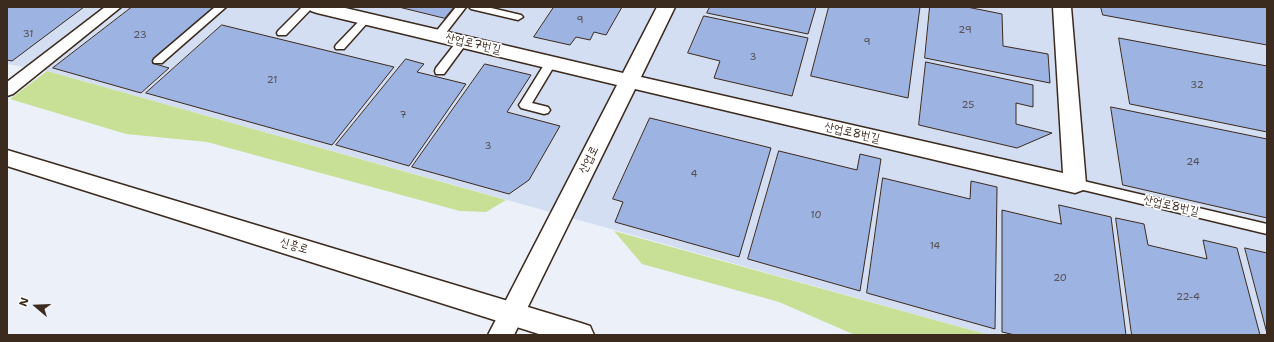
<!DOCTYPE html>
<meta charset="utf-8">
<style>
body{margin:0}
#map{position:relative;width:1274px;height:342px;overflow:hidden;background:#ebf0f9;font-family:"Shantell Sans",sans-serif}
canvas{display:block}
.frame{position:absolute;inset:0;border:8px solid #3b2a1e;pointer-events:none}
.north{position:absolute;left:16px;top:286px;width:40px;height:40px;-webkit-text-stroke:3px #fff;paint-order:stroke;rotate:289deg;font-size:11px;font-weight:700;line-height:16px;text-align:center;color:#3b2a1e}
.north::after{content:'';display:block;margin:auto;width:14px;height:18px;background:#3b2a1e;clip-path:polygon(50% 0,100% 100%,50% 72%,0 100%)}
</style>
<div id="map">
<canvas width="1274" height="342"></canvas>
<div class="frame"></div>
<div class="north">N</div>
</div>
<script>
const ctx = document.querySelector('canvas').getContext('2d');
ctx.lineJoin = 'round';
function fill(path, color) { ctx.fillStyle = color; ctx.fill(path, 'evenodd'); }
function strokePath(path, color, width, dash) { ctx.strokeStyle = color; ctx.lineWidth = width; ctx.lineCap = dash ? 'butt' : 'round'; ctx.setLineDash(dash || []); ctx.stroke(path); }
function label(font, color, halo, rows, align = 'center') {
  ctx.font = font + ' "Shantell Sans","Poor Story",sans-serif'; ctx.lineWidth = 3.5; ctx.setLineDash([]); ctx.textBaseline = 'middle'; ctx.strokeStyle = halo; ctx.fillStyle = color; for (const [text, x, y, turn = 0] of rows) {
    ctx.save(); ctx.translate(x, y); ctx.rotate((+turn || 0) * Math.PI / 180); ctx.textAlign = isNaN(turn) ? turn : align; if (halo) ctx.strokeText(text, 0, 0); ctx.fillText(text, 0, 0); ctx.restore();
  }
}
fill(new Path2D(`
 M 7,7 L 1267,7 L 1267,335 L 989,335 L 47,71 L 7,64 Z`), '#d4def2');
fill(new Path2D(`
 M 47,71 L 506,200 L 486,212 L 460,211 L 207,142 L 126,134 L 10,99 Z
 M 614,231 L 989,335 L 855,335 L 779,302 L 642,264 Z`), '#c8e096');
const building = new Path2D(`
 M 7,7 L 84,7 L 12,61 L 7,60 Z
 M 132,7 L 217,7 L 152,63 L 169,68 L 141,93 L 53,68 Z
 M 399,7 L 454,7 L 445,18 Z
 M 554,7 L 622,7 L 606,35 L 594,32 L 590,40 L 576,37 L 570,45 L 534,37 Z
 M 710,7 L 816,7 L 808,34 L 707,13 Z
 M 829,7 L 920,7 L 908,98 L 811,76 Z
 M 930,7 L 967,7 L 1002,14 L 1003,46 L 1048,54 L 1050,83 L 925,58 Z
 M 1101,7 L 1267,7 L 1267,45 L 1103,15 Z
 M 704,16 L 808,38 L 792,96 L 714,78 L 720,61 L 688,53 Z
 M 222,25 L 394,67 L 332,145 L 146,93 Z
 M 1119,38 L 1267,66 L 1267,132 L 1130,104 Z
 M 406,59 L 424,64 L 417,72 L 466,84 L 409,166 L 336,145 Z
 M 926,62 L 1033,85 L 1033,107 L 1016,103 L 1016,124 L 1052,133 L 1017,148 L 919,125 Z
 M 485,64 L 531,75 L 507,112 L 560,126 L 529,180 L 509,194 L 412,167 Z
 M 1111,107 L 1267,139 L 1267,218 L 1123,185 Z
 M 650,118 L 771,148 L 739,257 L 615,222 L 623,202 L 613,199 Z
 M 779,151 L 857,170 L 860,154 L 881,159 L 860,291 L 748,259 Z
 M 883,178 L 970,199 L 971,181 L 997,187 L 995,329 L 867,293 Z
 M 1059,205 L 1111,217 L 1126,335 L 1015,335 L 1002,332 L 1002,210 L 1061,224 Z
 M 1116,218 L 1144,224 L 1148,245 L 1207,259 L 1203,240 L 1237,248 L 1260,335 L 1132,335 Z
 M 1245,248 L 1267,253 L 1267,333 Z`);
fill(building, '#9db3e1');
strokePath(building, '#3b2a1e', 1);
const service = new Path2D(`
 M 215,7 L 226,7 L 162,63 L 154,63 L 153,61 L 154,59 Z
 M 302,7 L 313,7 L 286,35 L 278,35 L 277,33 L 278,31 Z
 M 456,7 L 466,7 L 442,38 L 434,38 L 433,36 L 434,34 Z
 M 469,7 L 487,7 L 521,15 L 523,17 L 518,20 L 471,9 Z
 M 366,16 L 371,19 L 369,21 L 344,49 L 336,49 L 335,47 L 336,45 L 363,17 Z
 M 462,39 L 467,42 L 466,44 L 444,74 L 436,74 L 435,71 L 436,68 L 458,40 Z
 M 551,59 L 555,60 L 556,63 L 532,103 L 548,107 L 550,110 L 548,113 L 544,114 L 521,108 L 519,105 L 521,102 L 547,60 Z
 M 1075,179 L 1267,224 L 1267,234 L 1071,187 L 1069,184 L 1071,181 Z`);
const pedestrian = new Path2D(`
 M 105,7 L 121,7 L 13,94 L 7,96 L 7,82 Z`);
const minor = new Path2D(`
 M 308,7 L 341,7 L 623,73 L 657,7 L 675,7 L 641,77 L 1063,173 L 1053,7 L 1071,7 L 1086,184 L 1083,190 L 1075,193 L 635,89 L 514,335 L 488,335 L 617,85 L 317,13 L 311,11 Z`);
const tertiary = new Path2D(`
 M 7,150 L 581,323 L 590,326 L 594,335 L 542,335 L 7,166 Z`);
strokePath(service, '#3b2a1e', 3);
strokePath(pedestrian, '#3b2a1e', 3);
strokePath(minor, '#3b2a1e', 3);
strokePath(tertiary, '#3b2a1e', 3);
fill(service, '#fff');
fill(pedestrian, '#fff');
fill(minor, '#fff');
fill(tertiary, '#fff');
label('10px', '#544c4f', null, [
 ["9",580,20],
 ["29",965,30],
 ["31",28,34],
 ["23",140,35],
 ["9",867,42],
 ["3",753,57],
 ["21",272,80],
 ["32",1197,85],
 ["25",968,105],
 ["7",403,115],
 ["3",488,146],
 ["24",1193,162],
 ["4",694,174],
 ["10",816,215],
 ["14",935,246],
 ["20",1060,278],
 ["22-4",1188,297]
]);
label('12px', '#3b2a1e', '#fff', [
 ["산업로7번길",473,44,13],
 ["산업로8번길",852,133,13],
 ["산업로",589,160,-63],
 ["산업로8번길",1171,206,13],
 ["신흥로",294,246,17]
]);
</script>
